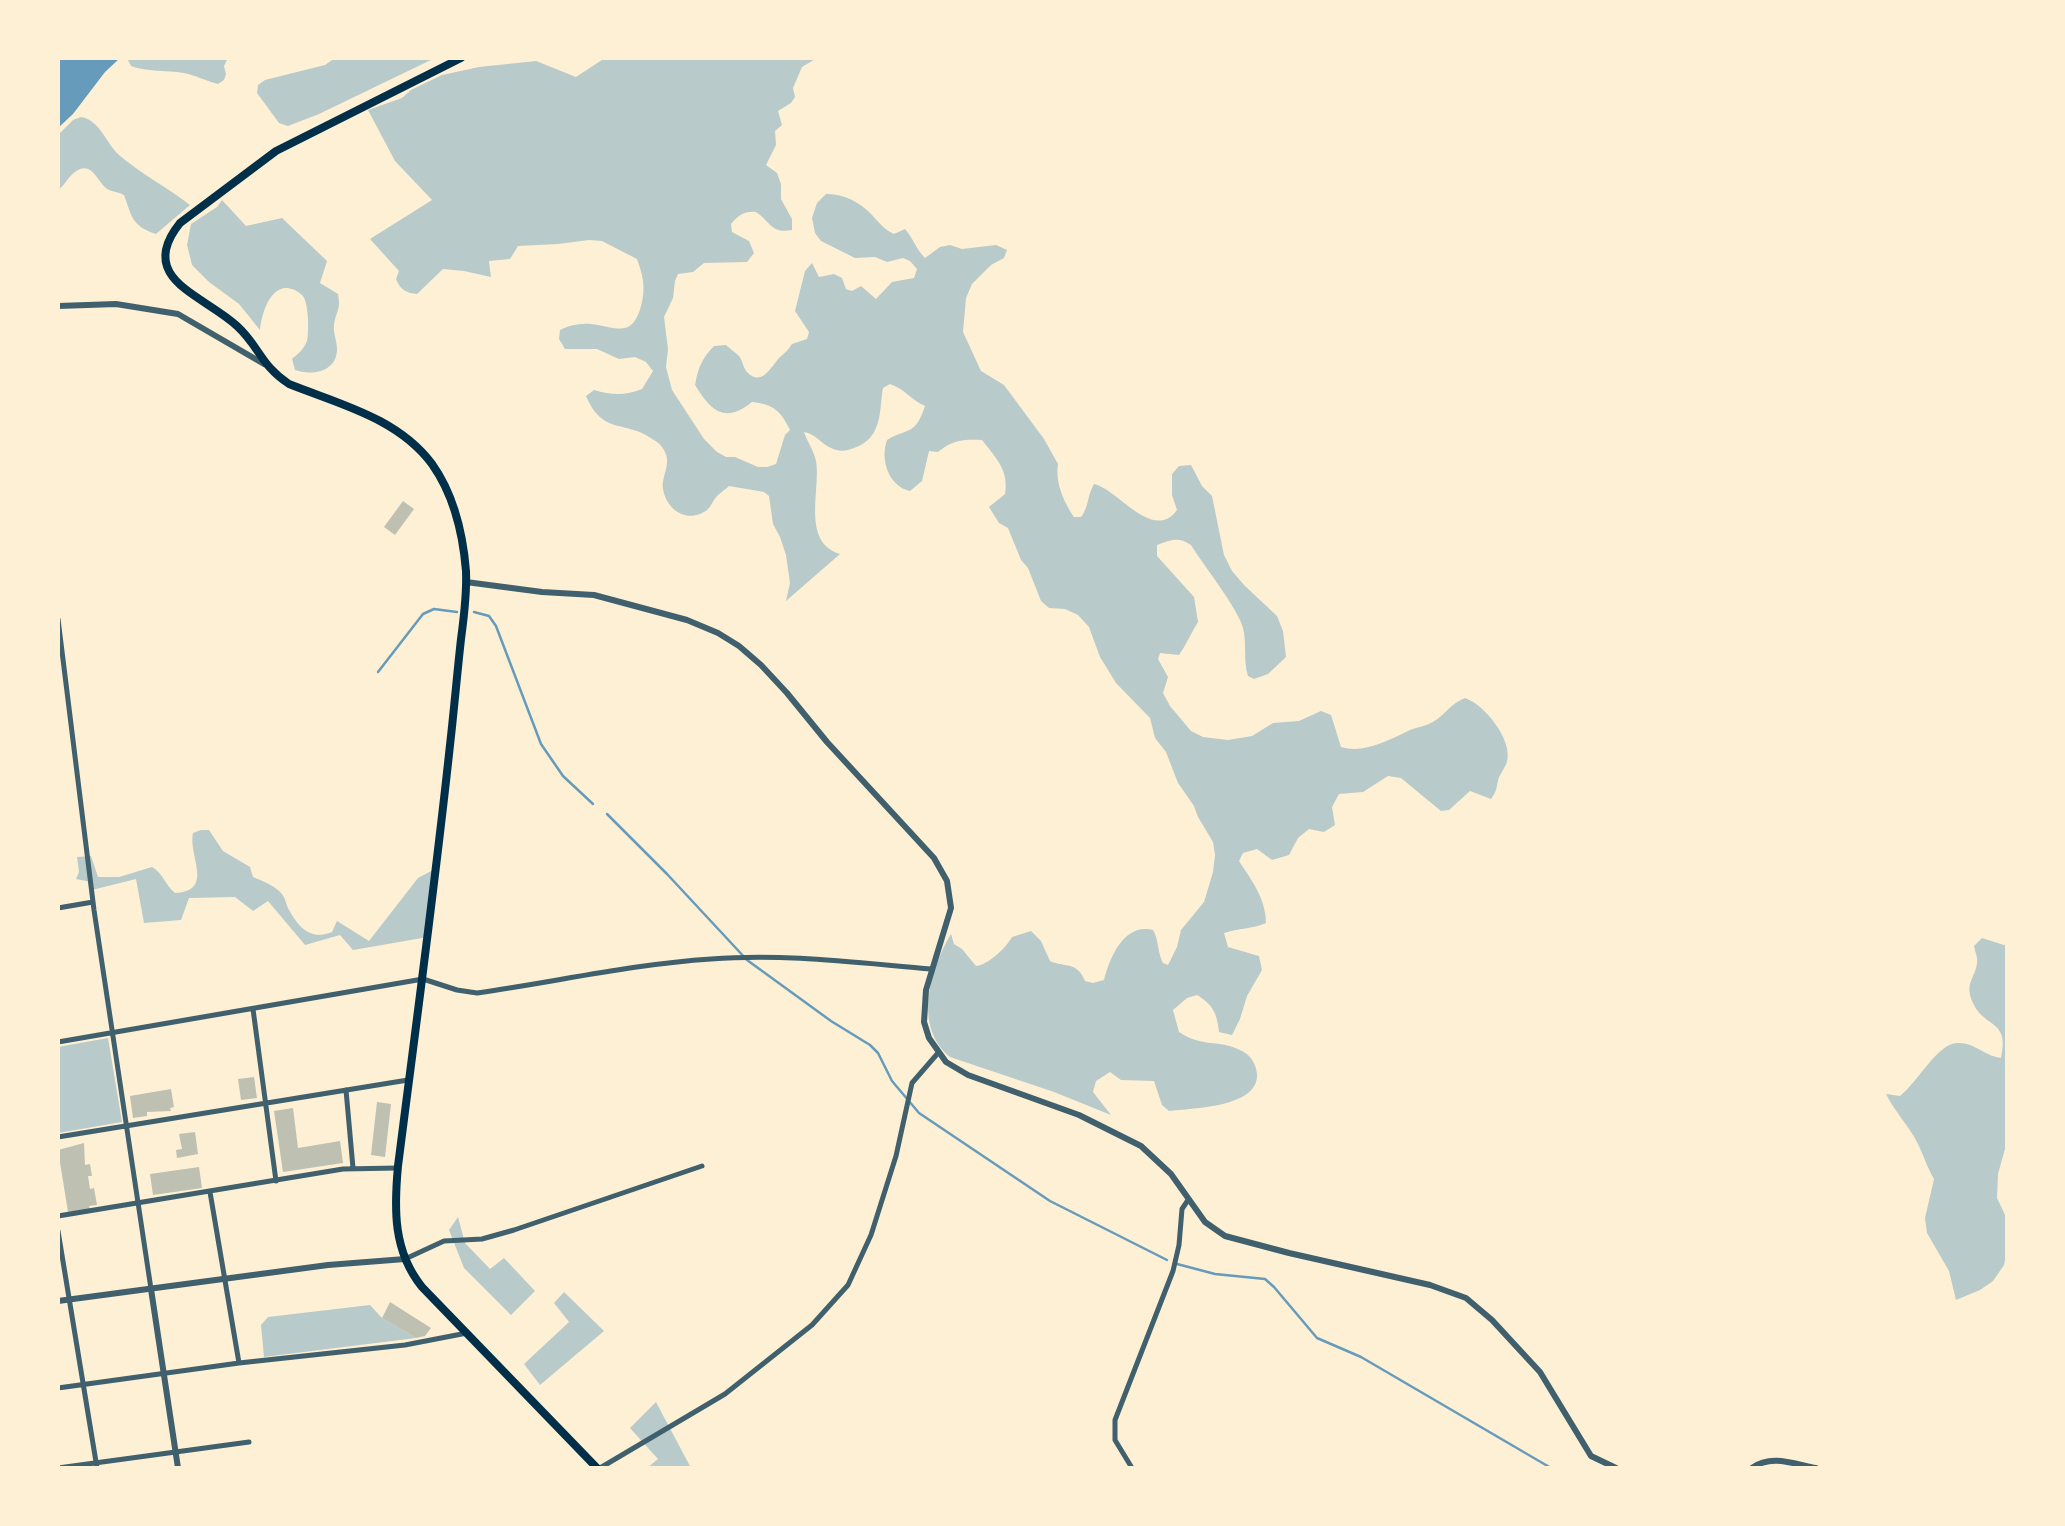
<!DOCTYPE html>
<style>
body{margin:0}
#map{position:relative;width:2065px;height:1526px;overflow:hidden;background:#fdf0d5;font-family:Raleway,sans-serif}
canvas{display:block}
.frame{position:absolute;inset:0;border:60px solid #fdf0d5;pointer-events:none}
</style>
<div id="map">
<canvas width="2065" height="1526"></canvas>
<div class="frame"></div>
</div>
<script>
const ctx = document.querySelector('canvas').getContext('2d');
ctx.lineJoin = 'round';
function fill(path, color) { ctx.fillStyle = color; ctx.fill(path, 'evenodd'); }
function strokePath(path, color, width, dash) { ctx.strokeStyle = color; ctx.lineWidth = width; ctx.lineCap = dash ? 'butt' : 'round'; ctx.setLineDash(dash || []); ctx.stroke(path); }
fill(new Path2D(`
 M 127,58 L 228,58 L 224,66 L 226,74 L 224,80 L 218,84 C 206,81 195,75 184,73 C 165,70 148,72 131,66 Z
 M 335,58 L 435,58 L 319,114 L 288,126 L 279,123 L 257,93 L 258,85 L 265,80 L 325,65 Z
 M 605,58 L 817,58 L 802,67 L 793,88 L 795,97 L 791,103 L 778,111 L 782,125 L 775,131 L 776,145 L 766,165 L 777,173 L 781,184 L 781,199 L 792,219 L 792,230 C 771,234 771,222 756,212 C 744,211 739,215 731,224 L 732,232 L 749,241 L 754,253 L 747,262 L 704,263 L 693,272 L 678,274 L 675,281 L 673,298 L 664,317 L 668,349 L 666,367 L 672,390 L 704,439 L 717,452 L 726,457 L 735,457 L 758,467 L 767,467 L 776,464 L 785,435 L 790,430 C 781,411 773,404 752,402 C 725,424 711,411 695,385 C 698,368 702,358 714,346 L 726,345 C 730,349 735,352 739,356 C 743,361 743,368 747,372 C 762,388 772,365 780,357 C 785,353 789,349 792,344 L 807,339 L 809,332 L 795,311 L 805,271 L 812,263 L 819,277 L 834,274 L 842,278 L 846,289 L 852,291 L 861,286 L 876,299 L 892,282 L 914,278 L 917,269 L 910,261 L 903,258 L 887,262 L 875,257 L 855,258 L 821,241 L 815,233 L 812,218 L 817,203 L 826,194 C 841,193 860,202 870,213 C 879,222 883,229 894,234 L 905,229 C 913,238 916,249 925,258 L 940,247 L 950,245 L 962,249 L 996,245 L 1007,250 L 1004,258 L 991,265 L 972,284 L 966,298 L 963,332 L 981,371 L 1004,385 L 1044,439 L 1058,464 C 1055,483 1064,502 1074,517 L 1081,517 C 1089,507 1087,496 1094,484 C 1118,489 1153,543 1177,510 L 1172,495 L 1172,474 L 1179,466 L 1191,465 L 1202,486 L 1212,496 L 1224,555 L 1232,571 L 1244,585 L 1277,616 L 1283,631 L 1286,657 L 1268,674 L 1254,679 L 1248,676 C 1243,660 1247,644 1243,628 C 1238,608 1203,565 1191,545 C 1179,536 1170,540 1157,545 L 1157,556 L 1194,597 L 1198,622 C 1191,633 1186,645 1179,655 L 1160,653 L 1158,659 L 1168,677 L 1163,693 L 1170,706 L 1191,731 L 1203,737 L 1228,740 L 1252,736 L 1273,723 L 1299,721 L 1321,711 L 1331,715 L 1341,747 C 1364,754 1389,740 1410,730 C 1418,727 1426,726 1433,722 C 1446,714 1450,704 1465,698 C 1485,705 1513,740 1507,762 C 1507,763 1500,776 1499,777 C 1496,786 1498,790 1491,799 L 1470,791 L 1449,810 L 1441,811 L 1401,778 L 1388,776 L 1363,792 L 1339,794 L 1332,807 L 1335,825 L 1324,832 L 1309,829 L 1298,838 L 1289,855 L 1272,860 L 1257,849 L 1243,853 L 1239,861 C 1252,881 1266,899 1266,923 C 1252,929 1239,928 1224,933 L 1228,947 L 1259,956 L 1262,970 L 1247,996 L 1240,1019 L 1232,1035 L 1219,1032 C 1217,1013 1213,1005 1197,995 L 1187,998 L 1173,1010 L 1179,1032 C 1203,1048 1218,1039 1240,1050 C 1250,1054 1256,1063 1257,1074 C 1259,1108 1191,1108 1169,1111 L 1162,1105 L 1154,1081 L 1121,1080 L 1110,1072 L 1096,1081 L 1093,1092 L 1111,1115 L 1054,1092 L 950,1057 C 913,1027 930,969 951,934 L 954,944 L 962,949 L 976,966 C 988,965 1006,948 1012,937 L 1031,931 L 1041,941 L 1050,961 C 1066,968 1077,961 1085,981 L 1093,983 L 1104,980 C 1110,957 1124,923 1153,930 C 1159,940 1157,952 1163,963 L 1168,965 L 1177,947 L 1181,930 L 1204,902 L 1213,872 L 1215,855 L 1213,842 L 1198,817 L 1194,806 L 1178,783 L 1166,752 L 1155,738 L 1150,718 L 1116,683 L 1100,657 L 1089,627 L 1078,615 L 1065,609 L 1049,608 L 1041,601 L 1028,568 L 1021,560 L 1008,528 L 999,523 L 989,507 L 1005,494 C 1009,470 996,458 982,440 C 964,439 952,440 938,452 L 929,451 L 922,481 L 910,491 C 888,486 880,459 887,440 C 909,427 915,436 925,406 C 911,400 905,389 890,384 L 883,388 C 879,411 883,438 854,448 C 846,451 839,452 831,448 C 820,443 816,434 804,432 C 807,441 814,451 816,461 C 821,490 801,542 840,554 L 786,601 L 790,583 L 786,555 L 780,537 L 773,524 L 769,496 L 764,492 L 729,486 C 727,488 719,494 717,496 C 711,503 711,509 702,513 C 684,522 666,508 663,489 C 661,480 668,469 667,459 C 666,451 661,444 654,440 C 625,419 603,436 586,396 L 594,390 C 611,395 625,396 642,389 L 653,371 L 646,362 L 635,357 L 619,359 L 597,349 L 565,349 L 559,339 L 560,330 C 570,325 580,323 591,324 C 616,327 632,339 641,306 C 646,288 643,275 637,259 L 602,241 L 589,240 L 558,244 L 518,246 L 510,259 L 489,261 L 491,277 L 464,271 L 443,269 L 417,294 C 406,293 400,289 396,279 L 399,271 L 370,239 L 432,200 L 395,161 L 368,110 L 402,98 L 411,90 L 442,75 L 479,67 L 536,61 L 576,77 Z
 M 81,117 C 100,120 105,142 119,155 C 141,174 167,187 190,205 L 156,234 C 132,226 132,217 124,195 C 119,192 114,192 109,190 C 97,184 93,159 75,172 C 68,177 65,185 58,190 L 58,135 L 73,120 Z
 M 222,200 L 246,226 L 282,218 L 327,261 L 320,283 L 338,294 C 341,310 336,311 334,325 C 333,333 337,341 337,349 C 337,372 312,376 295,370 L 292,359 C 298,354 304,349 307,341 C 309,333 309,301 302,295 C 275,273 262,309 260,330 L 239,304 L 209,282 L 192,265 L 187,245 L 191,224 L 217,207 Z
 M 201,830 L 209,830 L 223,851 L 250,867 L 253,877 C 262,881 274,885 281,893 C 286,899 285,901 288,908 C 298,927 310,941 332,932 L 337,921 L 369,941 L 418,878 L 437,868 L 428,937 L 353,950 L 340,935 L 305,945 L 268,901 L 253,911 L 235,897 L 189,898 L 181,920 L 144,923 L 136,879 L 92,890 L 91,882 L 76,879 L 79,872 L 77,857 L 91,856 L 98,877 L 119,877 L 152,867 C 163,873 165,885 175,893 C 215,891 188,856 193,833 Z
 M 1982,938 L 2007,946 L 2008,1138 L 1998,1174 L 1997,1198 L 2007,1219 L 2007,1251 L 2004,1265 L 1993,1281 L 1980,1290 L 1956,1300 L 1949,1271 L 1927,1233 L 1925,1218 L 1934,1179 C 1927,1167 1923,1154 1917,1142 C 1908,1125 1895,1112 1886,1094 L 1900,1096 C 1917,1083 1938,1043 1957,1043 C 1974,1042 1985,1056 2001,1058 C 2010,1019 1985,1029 1973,1003 C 1964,983 1975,979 1977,963 C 1978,957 1975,952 1974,946 Z
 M 108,1038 L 122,1122 L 58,1133 L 58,1047 Z
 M 458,1217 L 465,1243 L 490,1269 L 504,1258 L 535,1291 L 511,1315 L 464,1268 L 449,1230 Z
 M 564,1292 L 604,1331 L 540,1385 L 524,1364 L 569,1322 L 554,1303 Z
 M 370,1305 L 382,1318 L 416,1338 L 264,1357 L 261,1325 L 268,1317 Z
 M 656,1402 L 691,1468 L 647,1468 L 658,1459 L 630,1428 Z`), '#b9caca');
fill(new Path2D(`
 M 58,58 L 120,58 L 105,72 L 73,114 L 58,128 Z`), '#669bbc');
strokePath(new Path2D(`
 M 474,612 L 489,616 L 496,626 L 541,744 L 563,776 L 593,804
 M 378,672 L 423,614 L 434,609 L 457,612
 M 607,814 L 667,874 L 747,960 L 831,1021 L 870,1045 L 878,1053 L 892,1081 L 919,1113 L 1050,1201 L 1167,1260
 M 1177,1264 L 1215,1274 L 1265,1279 L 1274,1287 L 1317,1338 L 1361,1357 L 1551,1468`), '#669bbc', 2.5);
fill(new Path2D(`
 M 403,501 L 414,509 L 395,535 L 384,527 Z
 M 254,1077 L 257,1098 L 241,1100 L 238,1079 Z
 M 171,1089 L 174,1107 L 170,1108 L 171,1111 L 147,1112 L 147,1116 L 133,1118 L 130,1096 Z
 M 377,1102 L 391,1104 L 385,1157 L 371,1155 Z
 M 293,1108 L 298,1148 L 340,1141 L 343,1163 L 283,1172 L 274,1111 Z
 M 195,1132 L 198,1154 L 177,1158 L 176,1150 L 182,1149 L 179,1134 Z
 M 84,1143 L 85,1165 L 90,1164 L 92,1176 L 88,1176 L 90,1189 L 94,1188 L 97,1205 L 89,1206 L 90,1209 L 68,1212 L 58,1150 Z
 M 199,1167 L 202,1188 L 153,1195 L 150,1174 Z
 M 390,1302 L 431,1328 L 425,1336 L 416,1338 L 382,1318 Z`), '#bec0b2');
strokePath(new Path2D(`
 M 58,619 L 94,910 L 151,1289
 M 58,908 L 93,902
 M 253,1009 L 276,1181
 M 58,1042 L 423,979 L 457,990 L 477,993 C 555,982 633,964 711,959 C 785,953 859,963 932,969
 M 346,1090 L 353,1168
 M 58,1137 L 408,1080
 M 210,1192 L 239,1363
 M 58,1216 L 343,1169 L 397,1168
 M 58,1231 L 97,1468
 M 405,1259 L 444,1241 L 482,1239 L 514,1230 L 702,1166
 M 58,1388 L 239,1363 L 405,1345 L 467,1333
 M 58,1468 L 249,1442
 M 600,1468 L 725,1394 L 812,1325 L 848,1285 L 871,1235 L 896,1156 L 912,1083 L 938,1053
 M 1132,1468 L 1115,1440 L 1115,1420 L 1173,1271 L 1179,1245 L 1182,1209 L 1188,1200`), '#3f606c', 5);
strokePath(new Path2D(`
 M 58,306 L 116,304 L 178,314 L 264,364
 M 466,582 L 542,592 L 594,595 L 687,620 L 718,633 L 739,646 L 761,665 L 787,693 L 827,742 L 934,858 L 947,881 L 951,908 L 926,990 L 924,1022 L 929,1038 L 946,1062 L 968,1075 L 1079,1115 L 1141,1146 L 1171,1174 L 1205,1222 L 1225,1236 L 1289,1253 L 1430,1285 L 1466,1298 L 1492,1320 L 1540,1372 L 1591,1456 L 1616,1468
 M 151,1289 L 178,1468
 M 58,1301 L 328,1265 L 405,1259
 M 1752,1468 C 1771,1454 1794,1464 1816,1468`), '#3f606c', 6);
strokePath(new Path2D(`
 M 461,58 L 276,151 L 180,223 C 135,279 204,295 237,326 C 259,346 261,366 289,384 C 339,404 398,418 432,464 C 454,495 463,534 466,571 C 467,594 464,617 461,639 C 457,675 454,710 450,745 C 435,885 416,1025 398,1166 C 394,1209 393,1251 422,1287 L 597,1468`), '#003049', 8);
</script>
